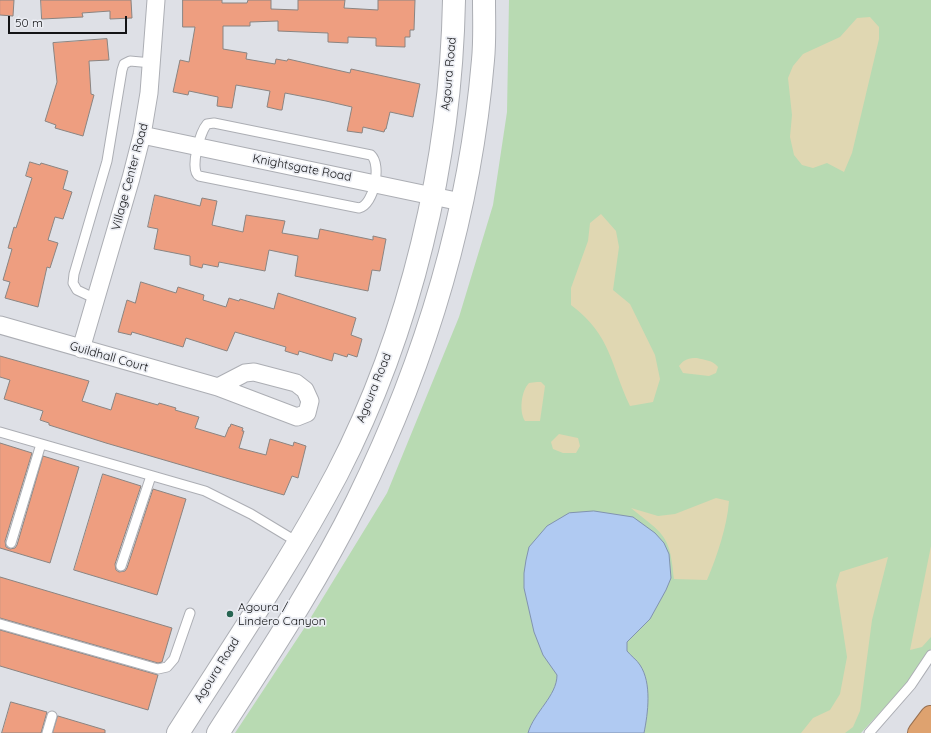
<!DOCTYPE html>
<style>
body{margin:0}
#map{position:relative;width:931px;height:733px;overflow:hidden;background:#dee0e6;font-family:Quicksand,sans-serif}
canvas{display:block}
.scale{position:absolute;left:8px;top:16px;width:119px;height:18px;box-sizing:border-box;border:2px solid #131416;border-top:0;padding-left:5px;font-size:12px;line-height:14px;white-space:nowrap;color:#131416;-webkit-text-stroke:3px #ebedf3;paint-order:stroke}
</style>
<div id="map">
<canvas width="931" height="733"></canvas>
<div class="scale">50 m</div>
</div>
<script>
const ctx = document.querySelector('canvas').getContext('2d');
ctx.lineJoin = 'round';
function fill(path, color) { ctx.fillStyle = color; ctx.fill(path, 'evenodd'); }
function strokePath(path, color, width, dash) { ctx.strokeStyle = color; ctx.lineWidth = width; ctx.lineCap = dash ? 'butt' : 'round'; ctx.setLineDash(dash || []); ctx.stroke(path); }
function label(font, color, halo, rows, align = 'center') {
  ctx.font = font + ' Quicksand,sans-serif'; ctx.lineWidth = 3.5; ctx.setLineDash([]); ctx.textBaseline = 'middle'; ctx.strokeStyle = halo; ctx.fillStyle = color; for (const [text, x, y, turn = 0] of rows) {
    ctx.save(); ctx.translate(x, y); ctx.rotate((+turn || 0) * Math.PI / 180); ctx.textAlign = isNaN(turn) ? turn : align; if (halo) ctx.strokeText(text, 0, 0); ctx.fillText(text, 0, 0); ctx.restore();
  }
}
fill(new Path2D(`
 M 509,0 L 931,0 L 931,649 L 909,681 L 861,733 L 235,733 L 305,627 L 387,493 L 459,317 L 493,205 L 507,112 Z`), '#b8dab2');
fill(new Path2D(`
 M 870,17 L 879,27 L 879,39 L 852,153 L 844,172 L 827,163 L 813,168 L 802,165 L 794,155 L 790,137 L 792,115 L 788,78 L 793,66 L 803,54 L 840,37 L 857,18 Z
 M 601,214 L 616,231 L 619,247 L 613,290 L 630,304 L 655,355 L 660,379 L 653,402 L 630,406 C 610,364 612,336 571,305 L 571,288 L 588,241 L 590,223 Z
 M 697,358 C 704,360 713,360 718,367 L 716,373 L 709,376 L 683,373 L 679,366 C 684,359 689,358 697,358 Z
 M 537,382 L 541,382 L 545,386 L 540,421 L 525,421 C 519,412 521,391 529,383 Z
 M 559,434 L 578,438 L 580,446 L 576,453 L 563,453 L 553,449 L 551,442 Z
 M 716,498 L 729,501 C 727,527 717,556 707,580 L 674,579 C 670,534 664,535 631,508 L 658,516 L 675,514 Z
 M 931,546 L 931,637 L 922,647 L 910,650 Z
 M 888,557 L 872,620 L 860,711 L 853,727 L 845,733 L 801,733 L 813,718 L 830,710 L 840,694 L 847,657 L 836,585 L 840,572 Z`), '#e0d7b2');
const water = new Path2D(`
 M 594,511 L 633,517 L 655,533 L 664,543 L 669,554 L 671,578 L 666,590 L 650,619 L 627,642 L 627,651 C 631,656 637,660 640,665 C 652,683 648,713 644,733 L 528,733 C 534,712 557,696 557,675 L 543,655 L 534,632 L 524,588 L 524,573 L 526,560 L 529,547 L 547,526 L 569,513 Z`);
fill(water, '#b0caf2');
strokePath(water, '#8193b0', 1);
const building = new Path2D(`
 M 0,0 L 14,0 L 13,16 L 0,15 Z
 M 41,0 L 131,0 L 132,18 L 110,19 L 110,11 L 82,13 L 83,17 L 42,19 Z
 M 183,0 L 222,0 L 222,3 L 247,3 L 248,0 L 271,0 L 271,9 L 298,10 L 298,0 L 345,0 L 344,8 L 378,10 L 378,0 L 415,0 L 414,30 L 410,30 L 410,37 L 405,37 L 405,47 L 376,46 L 376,38 L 348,37 L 348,43 L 328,42 L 328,33 L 278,31 L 278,21 L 250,22 L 250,26 L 223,26 L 223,49 L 247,53 L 246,59 L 275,64 L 276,59 L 287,61 L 288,59 L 350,73 L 351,69 L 420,84 L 413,117 L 390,112 L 386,129 L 385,129 L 384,132 L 363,127 L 362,133 L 347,131 L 352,107 L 326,101 L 285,93 L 282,110 L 280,110 L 267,107 L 270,91 L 236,85 L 232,108 L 217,106 L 218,97 L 189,91 L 188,95 L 173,92 L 180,60 L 189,62 L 195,27 L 183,27 Z
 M 107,39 L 109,60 L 89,61 L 91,94 L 94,95 L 83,136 L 55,128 L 56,125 L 45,121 L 57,82 L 53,43 Z
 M 30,162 L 40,165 L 41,163 L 68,171 L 63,189 L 72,192 L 63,219 L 55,217 L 48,240 L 58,243 L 50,268 L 47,267 L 38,307 L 5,298 L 10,282 L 3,280 L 12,249 L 8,248 L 14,227 L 16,228 L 32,178 L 26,176 Z
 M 155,195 L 200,206 L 202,198 L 217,201 L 212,225 L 243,232 L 246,215 L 285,221 L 282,233 L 318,239 L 320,229 L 373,240 L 373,236 L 386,239 L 380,271 L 372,270 L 368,291 L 295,276 L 298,256 L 269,250 L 265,271 L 219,262 L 218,267 L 203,264 L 202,268 L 190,265 L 190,256 L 154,249 L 158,229 L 148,227 Z
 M 141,282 L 176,293 L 178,287 L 204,295 L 203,300 L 226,307 L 229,298 L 239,301 L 240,299 L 274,309 L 278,293 L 356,318 L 351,335 L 362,339 L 357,357 L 348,354 L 347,357 L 334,353 L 332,361 L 299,351 L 298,355 L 285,351 L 286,347 L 235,332 L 227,351 L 186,338 L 183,347 L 132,332 L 131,335 L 118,332 L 127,300 L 135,303 Z
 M 0,356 L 89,381 L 82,401 L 111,410 L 116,393 L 158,405 L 159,403 L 176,408 L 175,410 L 199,417 L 195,428 L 225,437 L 229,427 L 230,427 L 231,424 L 243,428 L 242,431 L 244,431 L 239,448 L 266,455 L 270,439 L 293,446 L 294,442 L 306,446 L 298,478 L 292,476 L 284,495 L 106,443 L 49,425 L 49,423 L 40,420 L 43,411 L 4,399 L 10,380 L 0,377 Z
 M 0,443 L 32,453 L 5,541 L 6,547 L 10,549 L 15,548 L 17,545 L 43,456 L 79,467 L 50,563 L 0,548 Z
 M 103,474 L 141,486 L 115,564 L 116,570 L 119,572 L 125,571 L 127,568 L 153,489 L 186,499 L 157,595 L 74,570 Z
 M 0,577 L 172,628 L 162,662 L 158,663 L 0,618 Z
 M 0,630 L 158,675 L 148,710 L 0,666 Z
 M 11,702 L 47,712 L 41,733 L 2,733 Z
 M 58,716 L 105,730 L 105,733 L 53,733 Z`);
fill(building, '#ee9e80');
strokePath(building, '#8a8481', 1);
const service = new Path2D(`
 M 214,123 L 371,155 C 382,165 374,205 359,208 L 199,176 C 189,170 200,132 207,124 Z
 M 96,299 L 77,290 L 73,283 L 74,274 L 107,161 L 122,70 L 124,64 L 130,61 L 152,63
 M 0,432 L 205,491 L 251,514 L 299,543
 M 11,543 L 41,444
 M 121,566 L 151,476
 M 0,624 L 158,669 L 167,667 L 174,659 L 190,613
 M 47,733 L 52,716
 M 869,733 L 911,685 L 931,655`);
const minor = new Path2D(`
 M 142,135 L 461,202
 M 0,325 L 218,387 L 297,417 L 307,413 L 310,401 L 305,390 L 296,383 L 254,372 L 245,373 L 218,387
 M 81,349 L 131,178 L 142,135 L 149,93 L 156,0`);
const secondary = new Path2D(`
 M 178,733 C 232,648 290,563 337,474 C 411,331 451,161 454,0
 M 218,733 C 267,657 317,582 357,501 C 425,363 470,214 483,60 C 485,40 484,20 484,0`);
const motorway = new Path2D(`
 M 919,733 L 931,717`);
strokePath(service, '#acaeb4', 11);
strokePath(minor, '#acaeb4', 19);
strokePath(secondary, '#acaeb4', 24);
strokePath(motorway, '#977050', 24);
strokePath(service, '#fff', 9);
strokePath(minor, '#fff', 17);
strokePath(secondary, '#fff', 22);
strokePath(motorway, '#dea26f', 22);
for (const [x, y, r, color] of [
 [230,614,4,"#276552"]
]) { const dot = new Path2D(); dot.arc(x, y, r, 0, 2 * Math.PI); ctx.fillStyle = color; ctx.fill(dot); strokePath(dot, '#ebedf3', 1.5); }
label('12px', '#131416', '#ebedf3', [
 ["Agoura Road",449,74,-85],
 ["Knightsgate Road",302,168,11],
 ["Village Center Road",130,177,-75],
 ["Guildhall Court",109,357,16],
 ["Agoura Road",374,388,-68],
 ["Agoura Road",217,670,-58]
]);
label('12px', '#131416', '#ebedf3', [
 ["Agoura /",238,607],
 ["Lindero Canyon",238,621]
], 'left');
</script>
